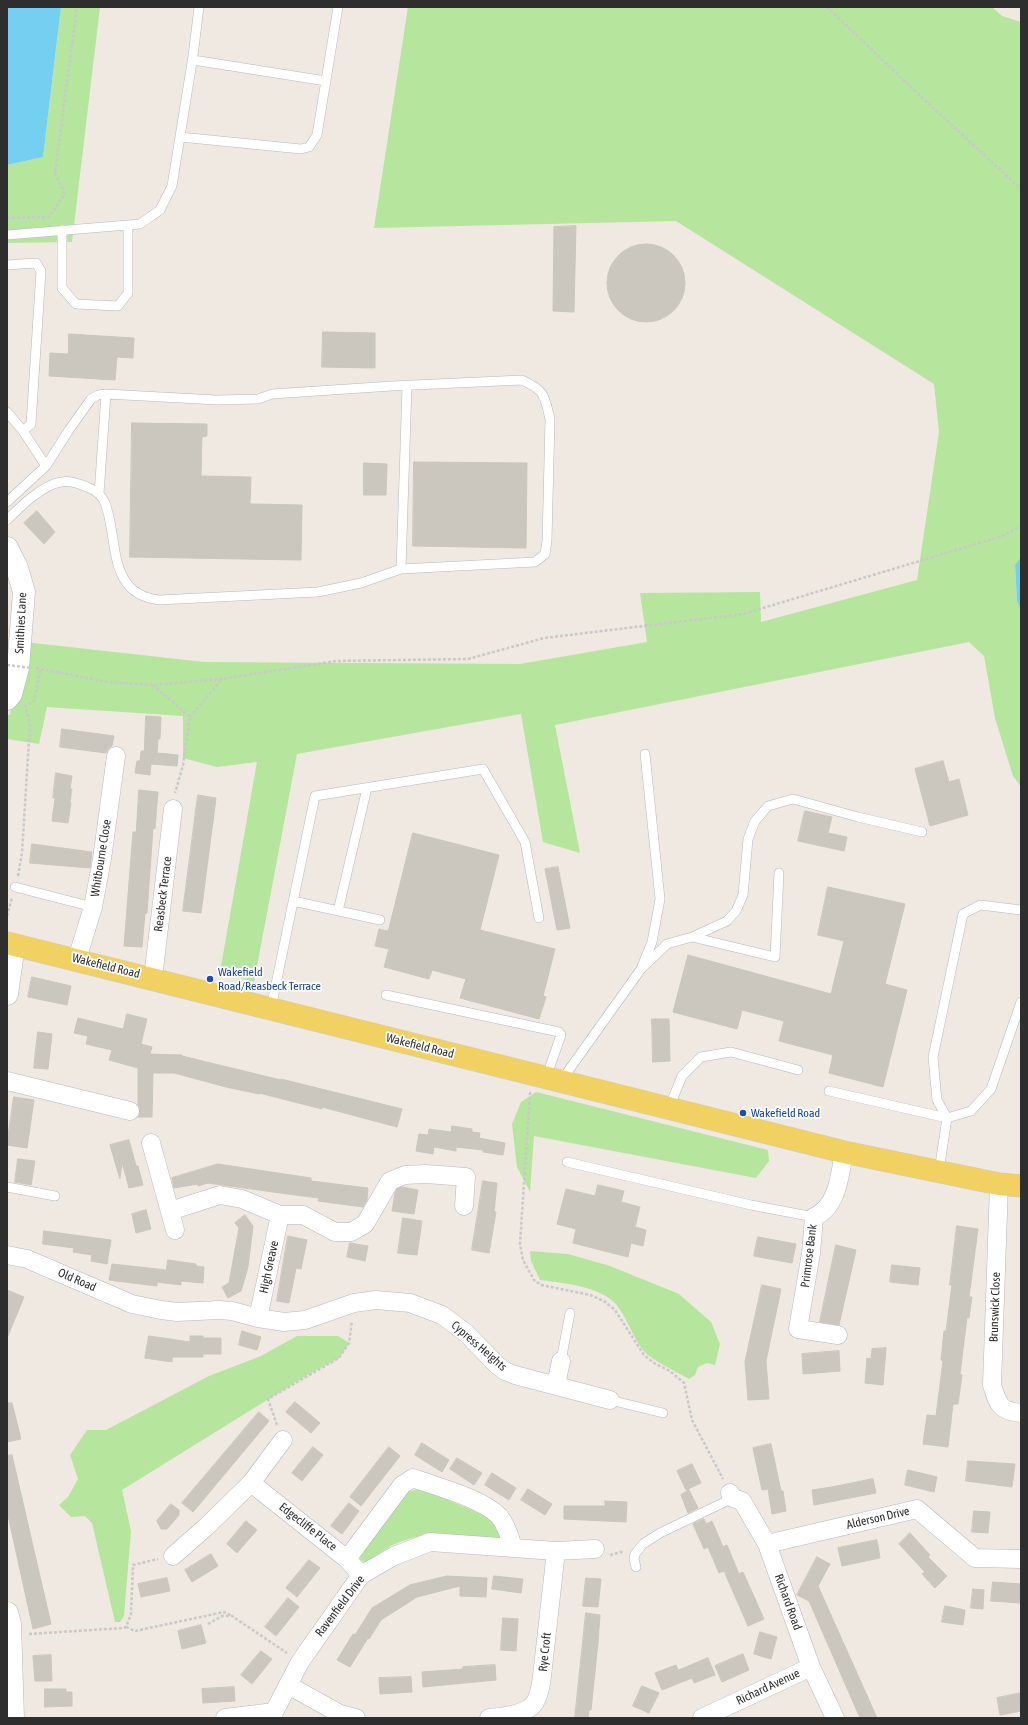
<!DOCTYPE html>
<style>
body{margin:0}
#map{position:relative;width:1028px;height:1725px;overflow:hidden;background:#efe9e1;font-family:"Asap Condensed",sans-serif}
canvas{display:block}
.frame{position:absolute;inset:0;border:8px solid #2e2e2e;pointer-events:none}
</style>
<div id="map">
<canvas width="1028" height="1725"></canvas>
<div class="frame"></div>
</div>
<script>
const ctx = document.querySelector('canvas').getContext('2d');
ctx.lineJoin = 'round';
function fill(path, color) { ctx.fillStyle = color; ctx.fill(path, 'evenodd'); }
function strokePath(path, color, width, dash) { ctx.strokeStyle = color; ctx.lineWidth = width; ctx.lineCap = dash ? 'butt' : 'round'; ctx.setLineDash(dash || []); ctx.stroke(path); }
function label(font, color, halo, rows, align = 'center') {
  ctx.font = font + ' "Asap Condensed",sans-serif'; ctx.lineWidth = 3.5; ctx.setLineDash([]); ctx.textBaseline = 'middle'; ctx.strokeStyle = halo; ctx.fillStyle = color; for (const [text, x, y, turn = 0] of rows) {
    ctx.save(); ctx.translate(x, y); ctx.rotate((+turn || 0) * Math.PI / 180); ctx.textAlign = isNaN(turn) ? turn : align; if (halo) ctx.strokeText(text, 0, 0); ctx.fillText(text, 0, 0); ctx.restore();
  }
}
fill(new Path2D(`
 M 61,7 L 100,7 L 72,242 L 7,243 L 7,165 L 43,157 Z
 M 408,7 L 992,7 L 1002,16 L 1021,22 L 1021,557 L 1015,565 L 1017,601 L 1021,611 L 1021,787 L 1013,776 L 995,718 L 984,656 L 969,642 L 555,725 L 580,853 L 543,842 L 521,714 L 297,754 L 254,982 L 220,972 L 257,762 L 217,767 L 183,758 L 183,716 L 47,707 L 39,744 L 7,739 L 7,716 L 10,714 L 24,642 L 204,662 L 520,664 L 647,642 L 640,593 L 760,592 L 761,622 L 917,580 L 939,432 L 934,384 L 676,221 L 374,228 Z
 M 536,1092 L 768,1150 L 769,1161 L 756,1178 L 534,1136 L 530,1192 L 517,1167 L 512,1124 L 521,1102 Z
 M 530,1251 L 568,1254 L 610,1266 L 679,1294 L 711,1322 L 720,1344 L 715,1365 L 707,1363 L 698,1367 L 695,1375 L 689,1379 C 679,1373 649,1359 643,1350 C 632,1336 627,1317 615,1303 C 598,1286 563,1283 540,1280 L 531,1261 Z
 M 297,1336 L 338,1336 L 349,1343 L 339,1358 L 309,1374 L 122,1490 L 131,1531 L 124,1616 L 120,1622 L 115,1622 L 92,1523 L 85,1516 L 71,1517 L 59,1505 L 68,1497 L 78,1479 L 70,1455 L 87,1430 L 106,1430 L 209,1376 L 261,1356 Z
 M 419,1489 L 434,1494 L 495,1520 L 503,1538 L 498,1540 C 464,1535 428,1529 395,1544 C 385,1548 376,1556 367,1563 L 360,1560 L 361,1554 L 408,1492 Z`), '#b6e59e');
fill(new Path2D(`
 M 7,7 L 61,7 L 43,157 L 7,165 Z
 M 1021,557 L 1021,611 L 1017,601 L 1015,565 Z`), '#75cff0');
const building = new Path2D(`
 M 576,226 L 574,312 L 553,311 L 554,227 Z
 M607 283a39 39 0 1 1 78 0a39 39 0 1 1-78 0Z
 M 323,332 L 375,333 L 375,368 L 322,367 Z
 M 69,334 L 134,338 L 133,358 L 117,357 L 115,380 L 49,376 L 50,353 L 68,354 Z
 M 132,423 L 207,424 L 207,436 L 202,437 L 201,476 L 251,477 L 250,504 L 302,505 L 301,560 L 130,557 Z
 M 414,462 L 527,463 L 526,548 L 413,546 Z
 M 364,463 L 387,464 L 386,495 L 364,495 Z
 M 37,511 L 55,532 L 44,544 L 24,523 Z
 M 146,716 L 161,717 L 160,739 L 158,739 L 157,753 L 178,755 L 177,766 L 151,764 L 150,775 L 135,773 L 137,761 L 140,761 L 141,751 L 144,751 Z
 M 62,729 L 114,736 L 112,746 L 108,749 L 106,753 L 60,747 Z
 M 943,761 L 949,782 L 959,779 L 968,815 L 930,826 L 915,769 Z
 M 56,773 L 72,776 L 70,789 L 72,789 L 70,802 L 71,803 L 68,823 L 52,821 L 55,798 L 53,798 Z
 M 139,790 L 158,792 L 155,829 L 153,828 L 147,913 L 145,913 L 142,947 L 124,946 L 133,832 L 136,832 Z
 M 198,795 L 216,798 L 201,913 L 183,911 Z
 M 805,811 L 832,817 L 828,833 L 847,837 L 844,851 L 798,841 Z
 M 413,833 L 499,855 L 480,930 L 555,949 L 543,996 L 546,997 L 539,1019 L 460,998 L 466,979 L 432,970 L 429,979 L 384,967 L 389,949 L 375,946 L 379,929 L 388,931 Z
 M 32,844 L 92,852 L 90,868 L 30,863 Z
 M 558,867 L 570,928 L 557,930 L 545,869 Z
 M 828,887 L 905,904 L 885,984 L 907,990 L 883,1087 L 829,1073 L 833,1055 L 779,1041 L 784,1021 L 742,1010 L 737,1029 L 673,1012 L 688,955 L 831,994 L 844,941 L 818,935 Z
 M 32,977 L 71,986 L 67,1005 L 28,997 Z
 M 127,1014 L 147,1019 L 141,1044 L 152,1047 L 150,1054 L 182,1055 L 182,1056 L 281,1080 L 281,1079 L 402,1109 L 397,1127 L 322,1107 L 322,1109 L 259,1093 L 259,1094 L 226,1087 L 174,1073 L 153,1073 L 152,1117 L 138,1117 L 140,1113 L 138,1105 L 138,1068 L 109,1060 L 112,1050 L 86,1044 L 88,1036 L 74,1033 L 78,1018 L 123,1029 Z
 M 652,1019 L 669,1019 L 670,1061 L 653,1062 Z
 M 38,1032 L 52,1034 L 48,1069 L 34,1068 Z
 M 14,1097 L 34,1100 L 27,1148 L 7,1145 Z
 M 452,1126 L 472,1129 L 472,1132 L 480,1133 L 479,1138 L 505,1143 L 503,1155 L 483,1152 L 483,1150 L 456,1147 L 456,1151 L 434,1147 L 433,1154 L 416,1151 L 419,1134 L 428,1135 L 429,1129 L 451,1132 Z
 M 129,1140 L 136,1166 L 138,1166 L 143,1185 L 129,1188 L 122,1162 L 120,1179 L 110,1145 Z
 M 18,1159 L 35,1161 L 31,1185 L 15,1182 Z
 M 218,1164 L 311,1178 L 311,1181 L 368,1188 L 367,1200 L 363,1207 L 318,1201 L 319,1198 L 295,1195 L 208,1183 L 198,1186 L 198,1184 L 174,1188 L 172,1178 Z
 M 483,1181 L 497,1183 L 494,1212 L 496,1212 L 489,1253 L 472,1250 Z
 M 598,1185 L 624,1191 L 621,1202 L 640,1207 L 635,1227 L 646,1230 L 643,1246 L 631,1243 L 628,1257 L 573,1243 L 576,1229 L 557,1224 L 566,1189 L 595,1196 Z
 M 402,1187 L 418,1190 L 414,1214 L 392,1211 L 395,1193 L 397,1189 Z
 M 146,1210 L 151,1229 L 136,1233 L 132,1214 Z
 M 245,1215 L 253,1226 L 248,1267 L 241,1291 L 228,1298 L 222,1287 L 229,1283 L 239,1228 L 235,1223 Z
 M 403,1218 L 422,1221 L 417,1255 L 398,1253 Z
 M 957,1226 L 978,1229 L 969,1297 L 972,1297 L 969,1318 L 967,1317 L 960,1374 L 962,1375 L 958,1404 L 953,1404 L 948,1447 L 923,1444 L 927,1415 L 936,1416 L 943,1361 L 941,1360 L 944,1331 L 946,1331 L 952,1285 L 950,1285 Z
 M 44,1231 L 111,1240 L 107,1264 L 91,1261 L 92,1255 L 73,1252 L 74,1248 L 43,1244 Z
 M 288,1236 L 307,1240 L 301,1269 L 296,1268 L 289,1303 L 277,1301 Z
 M 758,1237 L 796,1244 L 792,1263 L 754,1256 Z
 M 350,1243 L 368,1246 L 365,1261 L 347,1257 Z
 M 836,1245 L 856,1250 L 839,1325 L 820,1322 Z
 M 168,1260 L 196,1264 L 196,1266 L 204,1267 L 203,1283 L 181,1281 L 181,1285 L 157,1282 L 157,1286 L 109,1280 L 112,1264 L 166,1270 Z
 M 892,1265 L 920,1268 L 918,1285 L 890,1282 Z
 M 762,1285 L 781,1289 L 766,1361 L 769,1399 L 748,1400 L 745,1362 Z
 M 7,1290 L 24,1297 L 7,1338 Z
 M 242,1331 L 261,1337 L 257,1350 L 239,1345 Z
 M 149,1336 L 190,1342 L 190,1336 L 203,1336 L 203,1338 L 221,1338 L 221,1354 L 203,1354 L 203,1357 L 172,1357 L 172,1362 L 145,1358 Z
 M 886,1348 L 883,1385 L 865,1383 L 867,1358 L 871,1359 L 872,1349 Z
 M 839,1351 L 840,1371 L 803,1374 L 802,1354 Z
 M 295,1402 L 320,1423 L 311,1433 L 286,1412 Z
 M 7,1403 L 12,1403 L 21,1439 L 7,1442 Z
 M 259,1412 L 269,1421 L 193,1512 L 182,1503 Z
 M 422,1443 L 449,1460 L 442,1472 L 415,1455 Z
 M 771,1444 L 781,1491 L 783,1491 L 786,1511 L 772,1514 L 768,1489 L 762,1490 L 753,1448 Z
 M 313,1447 L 323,1455 L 302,1481 L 292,1473 Z
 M 389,1447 L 400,1456 L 361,1506 L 350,1497 Z
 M 12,1455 L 51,1624 L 33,1629 L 7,1511 L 7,1456 Z
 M 457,1458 L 482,1473 L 474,1485 L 450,1469 Z
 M 968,1461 L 1015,1464 L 1012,1487 L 966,1481 Z
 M 692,1464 L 701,1483 L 686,1490 L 677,1471 Z
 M 908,1470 L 937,1477 L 934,1492 L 905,1485 Z
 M 492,1473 L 516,1488 L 509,1500 L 485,1485 Z
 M 873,1479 L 876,1493 L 814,1505 L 812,1490 L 832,1487 Z
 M 528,1489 L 552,1504 L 545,1515 L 521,1500 Z
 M 689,1490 L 698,1508 L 688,1513 L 681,1495 Z
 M 605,1501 L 627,1502 L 626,1522 L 564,1519 L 564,1506 L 605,1506 Z
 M 349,1503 L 359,1511 L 342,1534 L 331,1526 Z
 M 171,1504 L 179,1510 L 179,1515 L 167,1529 L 161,1529 L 157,1521 Z
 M 974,1511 L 990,1512 L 988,1533 L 972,1532 Z
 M 704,1519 L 706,1524 L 712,1521 L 723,1547 L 727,1545 L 739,1574 L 743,1572 L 764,1619 L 748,1626 L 724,1571 L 719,1573 L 708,1547 L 704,1549 L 693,1524 Z
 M 246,1521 L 257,1530 L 237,1553 L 227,1544 Z
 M 910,1533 L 930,1555 L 928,1557 L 947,1576 L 935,1588 L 922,1574 L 925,1572 L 899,1544 Z
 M 877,1540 L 880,1558 L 842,1566 L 838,1548 Z
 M 211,1554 L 218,1566 L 192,1582 L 185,1570 Z
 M 817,1557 L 830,1564 L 818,1586 L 877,1718 L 860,1718 L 809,1601 L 797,1595 Z
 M 309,1560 L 320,1568 L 297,1597 L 286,1588 Z
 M 447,1576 L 487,1578 L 486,1597 L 460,1596 L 460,1586 L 417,1597 L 381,1620 L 369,1639 L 368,1638 L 350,1667 L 337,1660 L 353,1634 L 355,1635 L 372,1608 L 410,1585 Z
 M 494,1576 L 523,1579 L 521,1593 L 492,1589 Z
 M 167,1578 L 170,1591 L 141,1597 L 138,1584 Z
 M 586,1578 L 601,1579 L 598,1607 L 583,1606 Z
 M 993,1582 L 1021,1584 L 1021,1603 L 991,1601 Z
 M 973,1589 L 984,1590 L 983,1609 L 971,1608 Z
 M 288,1598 L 299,1607 L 276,1636 L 265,1627 Z
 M 945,1606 L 965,1610 L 963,1625 L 942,1622 Z
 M 586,1613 L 600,1615 L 598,1643 L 591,1710 L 589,1710 L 588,1718 L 575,1718 Z
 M 503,1618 L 518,1619 L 516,1651 L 501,1650 Z
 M 201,1625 L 206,1643 L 182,1649 L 178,1631 Z
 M 760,1632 L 777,1637 L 771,1659 L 754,1654 Z
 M 261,1651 L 272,1659 L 252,1684 L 241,1675 Z
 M 743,1654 L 749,1670 L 722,1682 L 715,1666 Z
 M 51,1655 L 52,1681 L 35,1681 L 33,1656 Z
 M 708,1658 L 715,1675 L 694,1683 L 692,1678 L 662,1690 L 655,1673 L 676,1665 L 678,1670 Z
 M 495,1665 L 496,1680 L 423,1687 L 422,1672 L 463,1669 L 463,1667 Z
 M 411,1677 L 412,1692 L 380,1694 L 379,1678 Z
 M 642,1686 L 659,1693 L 649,1713 L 633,1706 Z
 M 234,1687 L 235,1701 L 203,1703 L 202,1689 Z
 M 45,1689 L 66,1689 L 66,1692 L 72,1692 L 72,1706 L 45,1707 Z
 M 1021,1693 L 1021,1711 L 1000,1715 L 997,1698 Z`);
fill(building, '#cbc7bf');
strokePath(building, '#cbc5ba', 1);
const lane = new Path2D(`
 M 193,60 L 326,81
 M 180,137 L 301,149 L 309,147 L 317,135 L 338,7
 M 62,230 L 62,288 L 76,304 L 118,306 L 128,293 L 128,225
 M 7,235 L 140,224 L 160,210 L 172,186 L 193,56 L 199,7
 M 7,265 L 36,263 L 41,271 L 31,424 L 23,431
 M 7,412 L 23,431 L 46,466
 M 99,494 L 106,394
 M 7,502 L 46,466 L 69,430 L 91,399 L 98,395 L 106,394 L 217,400 L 258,399 L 272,394 L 392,386 L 522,380 C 545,391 544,394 550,419 L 547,541 L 545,554 L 535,562 L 401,569 L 361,583 L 318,592 L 159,600 C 106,594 119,538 105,503 C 102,495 95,490 87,487 C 80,484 69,480 61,482 C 42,485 20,507 7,520
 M 401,569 L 407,386
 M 15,887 L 93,907
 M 293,901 L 380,920
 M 338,911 L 367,788
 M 692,937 L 775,957 L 779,873
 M 641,969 L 667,944 L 692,937 L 727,921 L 736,911 L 743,895 L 748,839 L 755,821 L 768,806 L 793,799 L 858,817 L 922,832
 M 386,995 L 559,1032 L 561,1035 L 546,1078
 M 271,1008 L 315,796 L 483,769 L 525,842 L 539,918
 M 561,1081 L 641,969 L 652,942 L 660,899 L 645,754
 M 829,1091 L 947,1118 L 971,1111 L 991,1089 L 1021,1002
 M 669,1108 L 682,1076 L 701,1057 L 731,1052 L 798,1070
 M 567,1162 L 751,1205 L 814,1217
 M 939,1171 L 947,1118 L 937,1100 L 933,1057 L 963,914 L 980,905 L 1021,910
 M 7,1187 L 55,1196
 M 561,1361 L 570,1313
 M 610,1400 L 663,1413
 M 636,1567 L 634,1559 L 635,1554 L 643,1544 L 660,1533 L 733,1498`);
const street = new Path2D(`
 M 77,959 L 93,907 L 102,859 L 116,756
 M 153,978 L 173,809
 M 7,1081 L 130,1111
 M 151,1143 L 175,1230
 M 999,1184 L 992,1385 C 998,1404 999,1411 1021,1413
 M 170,1211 L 220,1195 L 242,1199 L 280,1215 L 303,1215 L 335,1232 L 351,1232 L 365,1224 L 390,1181 L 405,1175 L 426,1174 L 466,1177 L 464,1206
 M 7,1255 L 27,1259 L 132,1304 L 161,1310 L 177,1312 L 219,1310 L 232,1311 L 258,1318 L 284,1322 L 305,1320 L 354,1303 L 376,1300 L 410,1303 L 442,1315 L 466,1333 L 497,1365 L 505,1371 L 515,1375 L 610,1400
 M 258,1318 L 280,1215
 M 838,1335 L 798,1329 L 811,1253 L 814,1217 C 838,1207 840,1174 844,1152
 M 556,1385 L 561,1361
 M 251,1483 L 283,1440
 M 730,1493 L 733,1498 L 742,1501 L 767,1544 L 811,1667 L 835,1718
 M 767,1544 L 917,1509 L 975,1558 L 1021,1559
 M 173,1556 L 206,1527 L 251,1483 L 347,1559 L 361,1575
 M 347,1559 L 402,1485 L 413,1478 C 437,1487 481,1498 499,1516 C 506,1524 510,1537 513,1547
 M 288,1685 L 340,1714 L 356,1718
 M 225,1718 L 274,1712
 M 273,1718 L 274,1712 L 300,1662 L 361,1575 L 394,1556 L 430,1542 L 556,1551 L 595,1549
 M 489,1718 C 501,1717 522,1715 532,1706 C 539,1699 541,1685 542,1676 L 556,1551
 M 702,1718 L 811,1667`);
const secondary = new Path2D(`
 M 7,548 L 17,568 L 24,592 L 18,668 L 11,694 L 7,699
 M 7,994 L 14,945
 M 7,1613 L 10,1624 L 13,1718`);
const primary = new Path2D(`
 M 7,943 L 844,1152 L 999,1184 L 1021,1186`);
strokePath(lane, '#b4b7c1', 10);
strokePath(street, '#b4b7c1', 19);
strokePath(secondary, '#b4b7c1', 23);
strokePath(primary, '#c9c9c9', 23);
strokePath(new Path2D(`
 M 827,7 L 916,92 L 1021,189
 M 7,218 L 49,217 L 65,194 L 55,173 L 77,7
 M 36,668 L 107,682 L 152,685 L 222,679 L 336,661 L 468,659 L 544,638 L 743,614 L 1003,536 L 1021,526
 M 153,685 L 190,717 L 183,765 L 175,793
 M 190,717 L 222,679
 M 18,876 L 22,853 L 30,724 L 25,706 L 34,701 L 41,669
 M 7,916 L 12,898
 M 530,1092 L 520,1244 L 523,1260 L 534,1280 L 541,1285 L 590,1295 L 604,1301 L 615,1310 L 644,1355 L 654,1363 L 670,1371 L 684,1383 L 692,1420 L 723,1479
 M 277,1425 L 268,1399 L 339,1358 L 349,1343 L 352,1321
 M 610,1555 L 624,1551
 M 208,1624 L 222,1616 L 232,1616 L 287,1653
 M 126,1627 L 135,1631 L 224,1612 L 232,1616
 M 29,1634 L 123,1628 L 126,1627 L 131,1614 L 133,1565 L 158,1559`), '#c9c9c9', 2.5, [3, 2]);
strokePath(lane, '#fff', 9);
strokePath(street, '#fff', 18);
strokePath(secondary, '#fff', 22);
strokePath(primary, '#f2d163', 22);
strokePath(new Path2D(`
 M 7,665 L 32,668`), '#c9c9c9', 2.5, [3, 2]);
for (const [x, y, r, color] of [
 [210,979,4,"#1a4fb4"],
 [743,1113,4,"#1a4fb4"]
]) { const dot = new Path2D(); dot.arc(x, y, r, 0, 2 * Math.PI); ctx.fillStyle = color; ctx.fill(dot); strokePath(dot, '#fff', 1.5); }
label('12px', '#2e2e2e', '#fff', [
 ["Smithies Lane",21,623,-87],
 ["Whitbourne Close",101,858,-81],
 ["Reasbeck Terrace",163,894,-83],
 ["Wakefield Road",106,966,14],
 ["Wakefield Road",420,1046,14],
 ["Primrose Bank",809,1256,-83],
 ["High Greave",269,1267,-78],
 ["Old Road",77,1280,23],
 ["Brunswick Close",995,1307,-88],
 ["Cypress Heights",479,1346,41],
 ["Alderson Drive",878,1518,-13],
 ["Edgecliffe Place",308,1527,38],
 ["Richard Road",788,1602,70],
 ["Ravenfield Drive",340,1606,-53],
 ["Rye Croft",545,1652,-84],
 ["Richard Avenue",768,1687,-25]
]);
label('12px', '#164399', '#fff', [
 ["Wakefield",218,972],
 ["Road/Reasbeck Terrace",218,986],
 ["Wakefield Road",751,1113]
], 'left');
</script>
